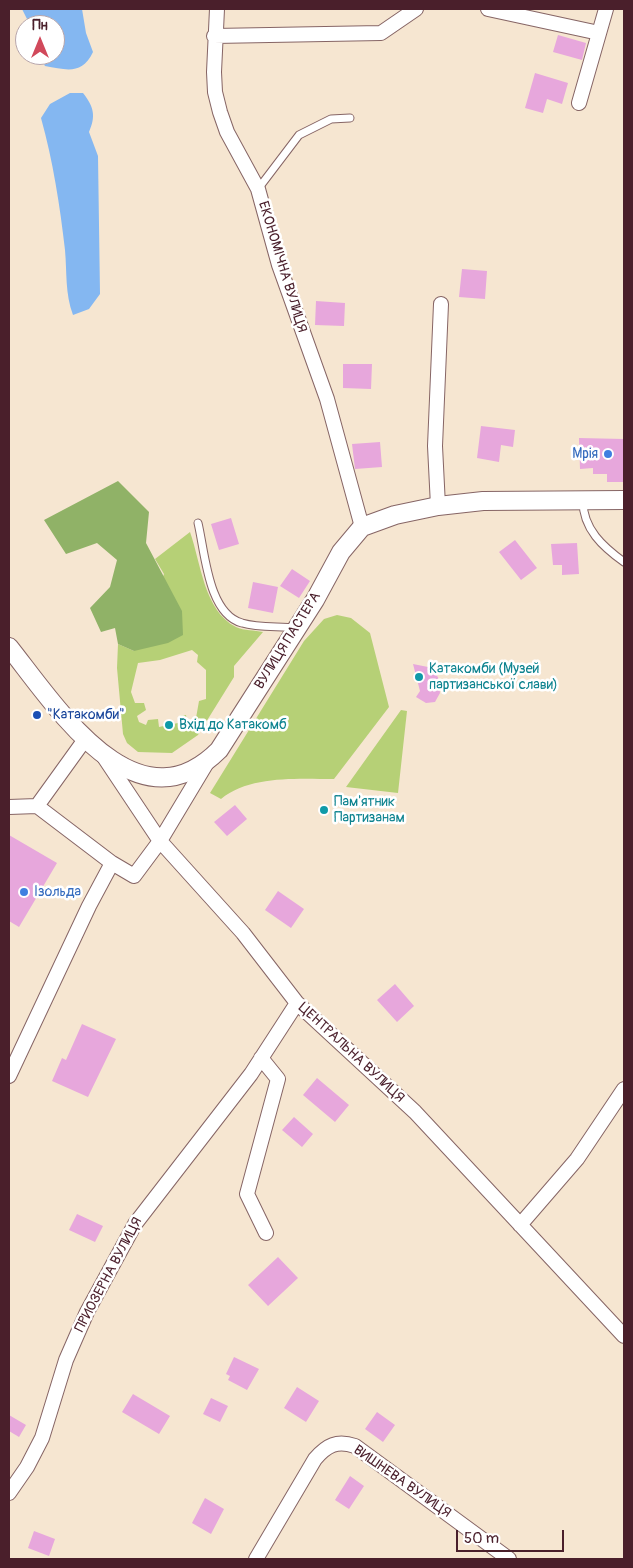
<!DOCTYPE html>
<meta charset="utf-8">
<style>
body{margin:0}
#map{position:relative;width:633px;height:1568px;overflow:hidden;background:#f6e6d1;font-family:Pangolin,sans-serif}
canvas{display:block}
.frame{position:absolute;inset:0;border:10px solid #4a1f2b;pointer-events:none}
.north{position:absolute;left:15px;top:15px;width:50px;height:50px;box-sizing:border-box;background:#fff;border:1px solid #b7a5aa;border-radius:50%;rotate:0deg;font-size:14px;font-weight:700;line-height:20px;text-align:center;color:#4a1f2b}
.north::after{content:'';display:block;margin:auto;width:18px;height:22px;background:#d1495b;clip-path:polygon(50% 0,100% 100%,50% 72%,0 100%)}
.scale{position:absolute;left:456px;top:1530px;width:108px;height:22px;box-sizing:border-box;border:2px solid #4a1f2b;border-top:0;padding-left:6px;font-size:15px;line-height:18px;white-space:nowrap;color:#4a1f2b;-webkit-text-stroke:4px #fff;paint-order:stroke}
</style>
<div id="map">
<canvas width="633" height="1568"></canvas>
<div class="frame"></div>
<div class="north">Пн</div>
<div class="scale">50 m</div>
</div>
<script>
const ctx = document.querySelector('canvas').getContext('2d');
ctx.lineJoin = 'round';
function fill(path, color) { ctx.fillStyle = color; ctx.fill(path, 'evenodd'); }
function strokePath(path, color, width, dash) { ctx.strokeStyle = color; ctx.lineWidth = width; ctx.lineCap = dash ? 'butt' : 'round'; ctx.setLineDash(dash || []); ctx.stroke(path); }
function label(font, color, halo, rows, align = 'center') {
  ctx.font = font + ' Pangolin,sans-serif'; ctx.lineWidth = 5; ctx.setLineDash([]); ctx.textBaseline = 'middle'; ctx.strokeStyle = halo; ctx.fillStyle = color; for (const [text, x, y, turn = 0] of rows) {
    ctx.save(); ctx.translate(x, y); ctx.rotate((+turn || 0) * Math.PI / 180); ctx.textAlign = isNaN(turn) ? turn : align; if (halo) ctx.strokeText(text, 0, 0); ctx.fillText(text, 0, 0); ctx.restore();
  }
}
fill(new Path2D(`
 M 190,532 C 201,563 204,611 236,627 C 244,631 255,630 263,632 L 234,666 L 234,677 L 198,735 L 172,753 L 138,752 L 127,743 L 123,734 L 117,668 L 118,644 L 134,651 L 164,574 L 155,559 ZM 192,650 L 198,655 L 197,662 L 206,670 L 206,699 L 199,701 L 196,718 L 187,722 L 186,715 L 179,716 L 178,723 L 159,727 L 158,719 L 148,720 L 146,725 L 139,722 L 137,716 L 146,710 L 144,703 L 135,703 L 131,692 L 138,663 L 160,660 Z
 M 337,615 L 351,618 L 370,633 L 389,707 L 334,779 C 298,779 250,775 221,799 L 210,793 L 304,641 L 324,619 Z
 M 401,710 L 407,711 L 398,793 L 346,787 Z`), '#b6d076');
fill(new Path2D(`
 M 118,481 L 149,512 L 146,543 L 182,611 L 183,635 L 168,643 L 134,651 L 118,644 L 115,628 L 101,632 L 90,608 L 110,587 L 117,560 L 97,543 L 66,554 L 44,520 Z`), '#90b267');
fill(new Path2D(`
 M 22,9 L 82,9 L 86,33 L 93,52 C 82,75 67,70 45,66 L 38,55 L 55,55 L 55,25 L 30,25 Z
 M 70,93 L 83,93 C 94,107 96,116 89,132 L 98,156 L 100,294 L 89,309 L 73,315 C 65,294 67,272 65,250 C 60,206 53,161 41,118 L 50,104 Z`), '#84b7f1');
fill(new Path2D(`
 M 558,35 L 586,43 L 582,60 L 553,52 Z
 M 535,73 L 568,83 L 562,104 L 547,99 L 543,113 L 525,108 Z
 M 462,269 L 487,271 L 485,299 L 459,297 Z
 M 316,301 L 345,303 L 344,326 L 315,325 Z
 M 343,364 L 372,364 L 371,389 L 343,388 Z
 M 481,426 L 515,430 L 513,447 L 501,445 L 499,462 L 477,458 Z
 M 579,438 L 624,439 L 624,482 L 607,482 L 607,474 L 593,474 L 593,468 L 580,469 Z
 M 380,442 L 382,467 L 355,469 L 352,444 Z
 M 231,518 L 239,544 L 219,550 L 211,524 Z
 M 515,540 L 537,568 L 521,580 L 499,552 Z
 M 577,543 L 579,574 L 562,575 L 562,565 L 553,565 L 551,544 Z
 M 292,569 L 310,581 L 299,598 L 280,586 Z
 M 253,582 L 278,587 L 273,613 L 248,608 Z
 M 413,664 L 428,667 L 438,677 L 440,693 L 435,702 L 426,703 L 416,697 L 420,691 Z
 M 235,805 L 247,819 L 227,836 L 214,822 Z
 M 9,835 L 57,863 L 19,927 L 9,921 Z
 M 278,891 L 304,909 L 291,928 L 265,910 Z
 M 395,984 L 414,1006 L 397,1022 L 377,1000 Z
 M 82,1024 L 116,1039 L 88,1097 L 52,1081 L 62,1058 L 66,1060 Z
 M 317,1078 L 349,1105 L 335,1122 L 303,1095 Z
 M 294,1117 L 313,1134 L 302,1147 L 282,1130 Z
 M 77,1214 L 103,1226 L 95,1242 L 69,1230 Z
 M 278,1257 L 298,1278 L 268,1306 L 248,1285 Z
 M 234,1357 L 259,1369 L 247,1390 L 228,1380 L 230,1376 L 226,1374 Z
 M 297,1387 L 319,1401 L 306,1422 L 284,1408 Z
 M 133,1394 L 170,1416 L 159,1434 L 122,1412 Z
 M 211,1398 L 228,1406 L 220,1422 L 203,1414 Z
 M 377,1412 L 395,1425 L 383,1442 L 365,1429 Z
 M 9,1415 L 26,1425 L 19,1437 L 9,1431 Z
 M 350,1476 L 364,1486 L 349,1509 L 335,1500 Z
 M 205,1498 L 224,1509 L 211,1534 L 192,1523 Z
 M 34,1531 L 55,1539 L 49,1556 L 28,1548 Z`), '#e7a7dc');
const service = new Path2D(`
 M 258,189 L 299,135 L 331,119 L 350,118
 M 583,501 C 583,529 603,547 624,562
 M 198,523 C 205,552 208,614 242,623 C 259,628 278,626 296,628`);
const minor = new Path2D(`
 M 217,9 L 214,72 L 215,92 L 220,112 L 227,132 L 258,189 L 279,265 L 327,399 L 362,527
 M 488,9 L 599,33
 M 214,36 L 381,33 L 416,9
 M 579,103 L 606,9
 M 438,506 L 435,446 L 441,304
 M 86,738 L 37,806 L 112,863
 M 102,754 L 160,841 L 243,933 L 297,1003 L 415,1112 L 624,1336
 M 9,807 L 37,806
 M 261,1058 L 278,1079 L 247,1194 L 266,1233
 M 9,1076 L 89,906 L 112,863 L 134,876 L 160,841 L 208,761
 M 520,1225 L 577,1159 L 624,1089
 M 9,1493 L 27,1467 L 42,1438 L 66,1360 L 87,1312 L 135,1224 L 251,1074 L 297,1003
 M 256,1559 L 315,1459 C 327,1445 337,1440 355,1446 L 509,1559`);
const tertiary = new Path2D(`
 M 9,647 C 56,706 136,833 219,750 L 315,600 L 341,552 L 362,527 L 395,515 L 438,506 L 483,501 L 624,500`);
strokePath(service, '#866565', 9);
strokePath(minor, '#866565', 16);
strokePath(tertiary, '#866565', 20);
strokePath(service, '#fff', 7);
strokePath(minor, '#fff', 14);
strokePath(tertiary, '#fff', 18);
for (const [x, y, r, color] of [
 [608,454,5,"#3f7fe0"],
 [419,677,5,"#0f9aa8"],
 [37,715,5,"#1a4fb4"],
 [169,725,5,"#0f9aa8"],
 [324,810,5,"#0f9aa8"],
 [24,892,5,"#3f7fe0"]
]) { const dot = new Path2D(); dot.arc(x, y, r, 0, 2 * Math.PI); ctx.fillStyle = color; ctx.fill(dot); strokePath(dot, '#fff', 2); }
label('14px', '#4a1f2b', '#fff', [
 ["ЕКОНОМІЧНА ВУЛИЦЯ",282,267,73],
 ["ВУЛИЦЯ ПАСТЕРА",288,641,-58],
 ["ЦЕНТРАЛЬНА ВУЛИЦЯ",351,1053,43],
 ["ПРИОЗЕРНА ВУЛИЦЯ",109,1275,-62],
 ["ВИШНЕВА ВУЛИЦЯ",402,1482,35]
]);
label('14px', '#366cbe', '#fff', [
 ["Мрія",598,454],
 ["Ізольда",34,892,"left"]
], 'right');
label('14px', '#0d838f', '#fff', [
 ["Катакомби (Музей",429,669],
 ["партизанської слави)",429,685],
 ["Вхід до Катакомб",179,725],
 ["Пам'ятник",334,802],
 ["Партизанам",334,818]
], 'left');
label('14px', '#164399', '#fff', [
 ["\"Катакомби\"",47,715]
], 'left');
</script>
